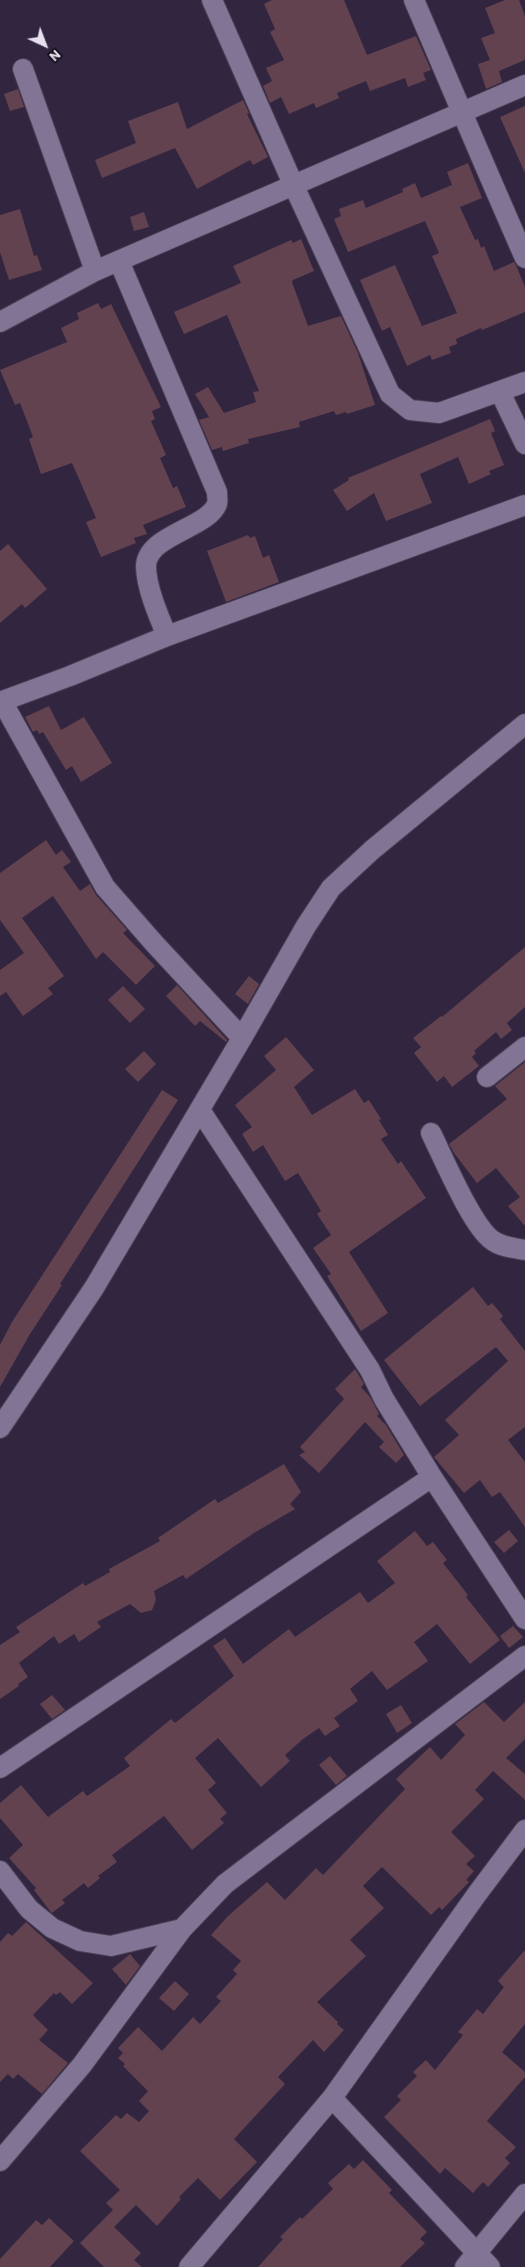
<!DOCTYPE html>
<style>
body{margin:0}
#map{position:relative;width:525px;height:2267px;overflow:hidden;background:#312540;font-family:Barlow,sans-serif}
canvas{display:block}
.north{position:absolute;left:20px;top:20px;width:50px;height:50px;-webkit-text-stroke:4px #17111d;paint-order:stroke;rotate:137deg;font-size:14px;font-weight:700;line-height:20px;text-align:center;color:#e7e0f1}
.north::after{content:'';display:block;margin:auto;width:18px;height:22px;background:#e7e0f1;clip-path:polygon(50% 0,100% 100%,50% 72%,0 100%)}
</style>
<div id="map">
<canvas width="525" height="2267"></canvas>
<div class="north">N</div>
</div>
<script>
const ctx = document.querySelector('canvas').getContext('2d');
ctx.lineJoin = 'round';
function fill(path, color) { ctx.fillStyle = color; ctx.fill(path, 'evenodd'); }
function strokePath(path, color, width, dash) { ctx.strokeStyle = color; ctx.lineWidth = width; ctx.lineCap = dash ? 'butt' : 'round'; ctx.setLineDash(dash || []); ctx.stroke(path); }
fill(new Path2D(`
 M 272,0 L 344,0 L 367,55 L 416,36 L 431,70 L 423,73 L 426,80 L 408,87 L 405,78 L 370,91 L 366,81 L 337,93 L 339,98 L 316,108 L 314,103 L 289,114 L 281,97 L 270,103 L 263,86 L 272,81 L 266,68 L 284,60 L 270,32 L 275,29 L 264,4 Z
 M 505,0 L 519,0 L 525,16 L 525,60 L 499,71 L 502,82 L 486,89 L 478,64 L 490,60 L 481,38 L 495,33 L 485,8 Z
 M 18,89 L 24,107 L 10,111 L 4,94 Z
 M 243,100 L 249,113 L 247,114 L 268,157 L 253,165 L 250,160 L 197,189 L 175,148 L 102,178 L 95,160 L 136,143 L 128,121 L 178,102 L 187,129 Z
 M 525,106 L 525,173 L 500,117 Z
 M 468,163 L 482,198 L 460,207 L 475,240 L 478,239 L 481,248 L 484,246 L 494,271 L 514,262 L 516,265 L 525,287 L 525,312 L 482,330 L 481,328 L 456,339 L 457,344 L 449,347 L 451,353 L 432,360 L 430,355 L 407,366 L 390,327 L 382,331 L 360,280 L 395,265 L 422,326 L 457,313 L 432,256 L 439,253 L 425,221 L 348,252 L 334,219 L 341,216 L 339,209 L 363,200 L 366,208 L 403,192 L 402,189 L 415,183 L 421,198 L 452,185 L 447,172 Z
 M 20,209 L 34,256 L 37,255 L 42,270 L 9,280 L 0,252 L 0,215 Z
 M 144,212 L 149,227 L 134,231 L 130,217 Z
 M 301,239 L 314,271 L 293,280 L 292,282 L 308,326 L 341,316 L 358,353 L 375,405 L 347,414 L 346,412 L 336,415 L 334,411 L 299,422 L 300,427 L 248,439 L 249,443 L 223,451 L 222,447 L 212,450 L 199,420 L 209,417 L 195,394 L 208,387 L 224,413 L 256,402 L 253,392 L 259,391 L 227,315 L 184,334 L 174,312 L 241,283 L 233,266 L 291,240 L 293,243 Z
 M 98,303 L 101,309 L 111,304 L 161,407 L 152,411 L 155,419 L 151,421 L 166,455 L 160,458 L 173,488 L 177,486 L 186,507 L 143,525 L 147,534 L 134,538 L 136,543 L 101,557 L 86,522 L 96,518 L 72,463 L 41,474 L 29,439 L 33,437 L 20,403 L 15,405 L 0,370 L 67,342 L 61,328 L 79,319 L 77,313 Z
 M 490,419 L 495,431 L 491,433 L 504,465 L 489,471 L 491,474 L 469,484 L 458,457 L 420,474 L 432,503 L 386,521 L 374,493 L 347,511 L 333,490 L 349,480 L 348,478 Z
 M 248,535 L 250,538 L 255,536 L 263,558 L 269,555 L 279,582 L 226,602 L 207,551 Z
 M 8,544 L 47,589 L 25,608 L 22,604 L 0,623 L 0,551 Z
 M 49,706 L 61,730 L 84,717 L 112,763 L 81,782 L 72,766 L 66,770 L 43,732 L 39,734 L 37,730 L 33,732 L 25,717 Z
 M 46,840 L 56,855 L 62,850 L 71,862 L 63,867 L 80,891 L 90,884 L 96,895 L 127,930 L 123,933 L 155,966 L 136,985 L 103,952 L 96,959 L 53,896 L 22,918 L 64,976 L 48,988 L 53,994 L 23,1016 L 6,992 L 0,996 L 0,970 L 24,953 L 0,920 L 0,873 Z
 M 525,947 L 525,1007 L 507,1023 L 512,1030 L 501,1039 L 496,1032 L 474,1051 L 476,1053 L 472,1057 L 479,1066 L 452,1087 L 444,1076 L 437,1082 L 414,1053 L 421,1047 L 413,1038 L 441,1016 L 442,1017 Z
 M 249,976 L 259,984 L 248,1004 L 235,994 Z
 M 177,985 L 227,1040 L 226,1042 L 200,1021 L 195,1026 L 166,996 Z
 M 123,986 L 145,1009 L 130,1023 L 108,1000 Z
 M 286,1037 L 314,1070 L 294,1087 L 312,1115 L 355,1089 L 364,1103 L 369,1100 L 381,1119 L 379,1120 L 388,1135 L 381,1139 L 398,1164 L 401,1161 L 426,1198 L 349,1252 L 388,1313 L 361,1331 L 327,1276 L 331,1274 L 313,1248 L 331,1235 L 317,1214 L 321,1211 L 298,1173 L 285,1181 L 263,1145 L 253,1152 L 242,1134 L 252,1127 L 235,1105 L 276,1070 L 264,1056 Z
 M 144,1051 L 156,1064 L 138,1082 L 125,1069 Z
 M 525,1062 L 525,1226 L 508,1206 L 520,1197 L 496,1168 L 477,1183 L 454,1153 L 449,1144 L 507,1099 L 495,1086 Z
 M 162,1090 L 178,1100 L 60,1284 L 62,1285 L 30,1334 L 0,1387 L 0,1345 L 12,1322 Z
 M 473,1287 L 488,1306 L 492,1303 L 503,1316 L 500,1319 L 525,1351 L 525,1427 L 508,1440 L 525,1462 L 525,1527 L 500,1492 L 492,1497 L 480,1480 L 464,1493 L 434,1457 L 459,1435 L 445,1420 L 508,1361 L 496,1347 L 420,1406 L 384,1360 Z
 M 355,1369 L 364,1384 L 361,1387 L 370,1397 L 379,1414 L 377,1416 L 386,1425 L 404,1455 L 396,1463 L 379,1447 L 384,1442 L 365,1422 L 319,1473 L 299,1455 L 305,1452 L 300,1447 L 344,1399 L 335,1389 Z
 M 284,1464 L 301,1492 L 290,1504 L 295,1509 L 254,1533 L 186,1579 L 183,1575 L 154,1591 L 156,1600 L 152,1610 L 141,1613 L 130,1604 L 97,1622 L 101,1627 L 79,1642 L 74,1634 L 59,1644 L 54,1636 L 19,1663 L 28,1677 L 18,1684 L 19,1686 L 0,1699 L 0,1645 L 20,1632 L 16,1627 L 83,1583 L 85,1586 L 110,1572 L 109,1569 L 160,1541 L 158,1538 L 215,1499 L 218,1503 Z
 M 509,1530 L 518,1541 L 504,1553 L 494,1542 Z
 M 415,1531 L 427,1546 L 433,1542 L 447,1560 L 443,1563 L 468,1595 L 466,1597 L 500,1640 L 470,1664 L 437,1624 L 414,1642 L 428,1661 L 387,1690 L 372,1671 L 350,1689 L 358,1701 L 334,1718 L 340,1726 L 325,1736 L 319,1728 L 303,1739 L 285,1755 L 290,1761 L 261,1787 L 218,1738 L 195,1758 L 216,1783 L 208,1790 L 227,1813 L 220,1819 L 224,1823 L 192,1850 L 164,1816 L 112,1855 L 117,1862 L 98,1876 L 100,1878 L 88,1888 L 84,1883 L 62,1900 L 65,1903 L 52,1913 L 50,1911 L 34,1890 L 36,1888 L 9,1858 L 23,1845 L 0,1818 L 0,1803 L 21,1785 L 48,1817 L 83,1791 L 87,1796 L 130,1766 L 124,1758 L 171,1719 L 175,1723 L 234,1676 L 213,1646 L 225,1638 L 243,1664 L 289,1629 L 295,1637 L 360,1592 L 368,1603 L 395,1583 L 377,1561 Z
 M 513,1626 L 523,1637 L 509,1648 L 500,1636 Z
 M 52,1695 L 65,1710 L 52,1719 L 40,1704 Z
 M 484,1702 L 504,1722 L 525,1702 L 525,1739 L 506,1758 L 525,1774 L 525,1800 L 493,1771 L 475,1790 L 484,1799 L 451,1832 L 475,1856 L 466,1864 L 474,1871 L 466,1880 L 469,1882 L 442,1910 L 439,1907 L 431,1915 L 382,1867 L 363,1886 L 384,1908 L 350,1940 L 366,1956 L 317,2002 L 338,2022 L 337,2024 L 344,2030 L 324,2052 L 313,2040 L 278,2077 L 285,2084 L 234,2139 L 257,2162 L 220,2200 L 198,2178 L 179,2197 L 181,2199 L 157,2226 L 136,2205 L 114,2227 L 141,2253 L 134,2260 L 142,2267 L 104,2267 L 80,2243 L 113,2210 L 106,2203 L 120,2190 L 80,2151 L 116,2115 L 121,2119 L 127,2113 L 139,2122 L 149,2111 L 139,2101 L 148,2091 L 123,2066 L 125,2064 L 118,2058 L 123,2053 L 118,2048 L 138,2027 L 162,2051 L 193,2017 L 200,2024 L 221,2001 L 216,1997 L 237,1974 L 233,1970 L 241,1961 L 211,1935 L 228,1916 L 267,1882 L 285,1900 L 316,1868 L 323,1875 L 405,1789 L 396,1779 L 430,1747 L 441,1760 L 465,1735 L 455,1724 Z
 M 401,1705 L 412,1723 L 397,1733 L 386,1714 Z
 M 330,1756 L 347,1776 L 336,1785 L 319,1765 Z
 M 26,1922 L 93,1983 L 72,2004 L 60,1992 L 56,1995 L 54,1993 L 33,2015 L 48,2030 L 39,2040 L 68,2063 L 42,2094 L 18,2074 L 13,2079 L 8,2074 L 0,2082 L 0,1942 L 8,1933 L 12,1936 Z
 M 525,1950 L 525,2024 L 502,2052 L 525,2072 L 525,2077 L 487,2121 L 516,2147 L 505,2158 L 510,2163 L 488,2187 L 483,2182 L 473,2193 L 445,2168 L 440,2174 L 384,2117 L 401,2100 L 397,2096 L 417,2076 L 413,2072 L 426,2060 L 435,2070 L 463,2035 L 458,2032 L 477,2009 L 483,2014 L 504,1987 L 498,1981 Z
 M 130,1954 L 140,1966 L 126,1985 L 112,1969 Z
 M 175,1981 L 189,1994 L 174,2011 L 159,1998 Z
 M 363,2160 L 392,2190 L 389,2193 L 427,2232 L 420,2239 L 425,2243 L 400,2267 L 258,2267 L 283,2239 L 280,2237 L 300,2217 L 302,2219 L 333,2189 L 328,2183 L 349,2164 L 354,2169 Z
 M 49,2218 L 74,2241 L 50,2267 L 0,2267 L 0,2259 L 36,2220 L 42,2225 Z`), '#63424f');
const minor = new Path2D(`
 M 212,0 L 293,184 L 390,394 L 410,410 L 439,413 L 525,382
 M 414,0 C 451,86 487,172 525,258
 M 23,69 L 95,271
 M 119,261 L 217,492 C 217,496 218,501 217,504 C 208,528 147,535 146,566 C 146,587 159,617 167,636
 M 0,322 L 95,271 L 525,85
 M 500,392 L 525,444
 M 2,701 L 105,887 L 153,942 L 242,1038
 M 0,702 L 70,676 L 167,636 L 525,505
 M 487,1077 L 525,1047
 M 200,1110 L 370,1370 L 384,1399 L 432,1477
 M 431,1133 C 443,1157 472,1226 492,1240 C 501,1247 514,1248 525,1250
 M 0,1428 L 94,1288 L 242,1038 L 306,926 L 331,888 L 372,850 L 525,724
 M 0,1768 L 432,1477 L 525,1619
 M 0,1871 L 29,1909 L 52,1928 L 80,1941 L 111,1946 L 182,1929
 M 332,2098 L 490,2267
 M 0,2161 L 82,2065 L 182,1929 L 225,1884 L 525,1656
 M 189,2267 L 332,2098 L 477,1894 L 525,1830
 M 465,2267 L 525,2194`);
strokePath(minor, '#4a4057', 22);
strokePath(minor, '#827494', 20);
</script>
